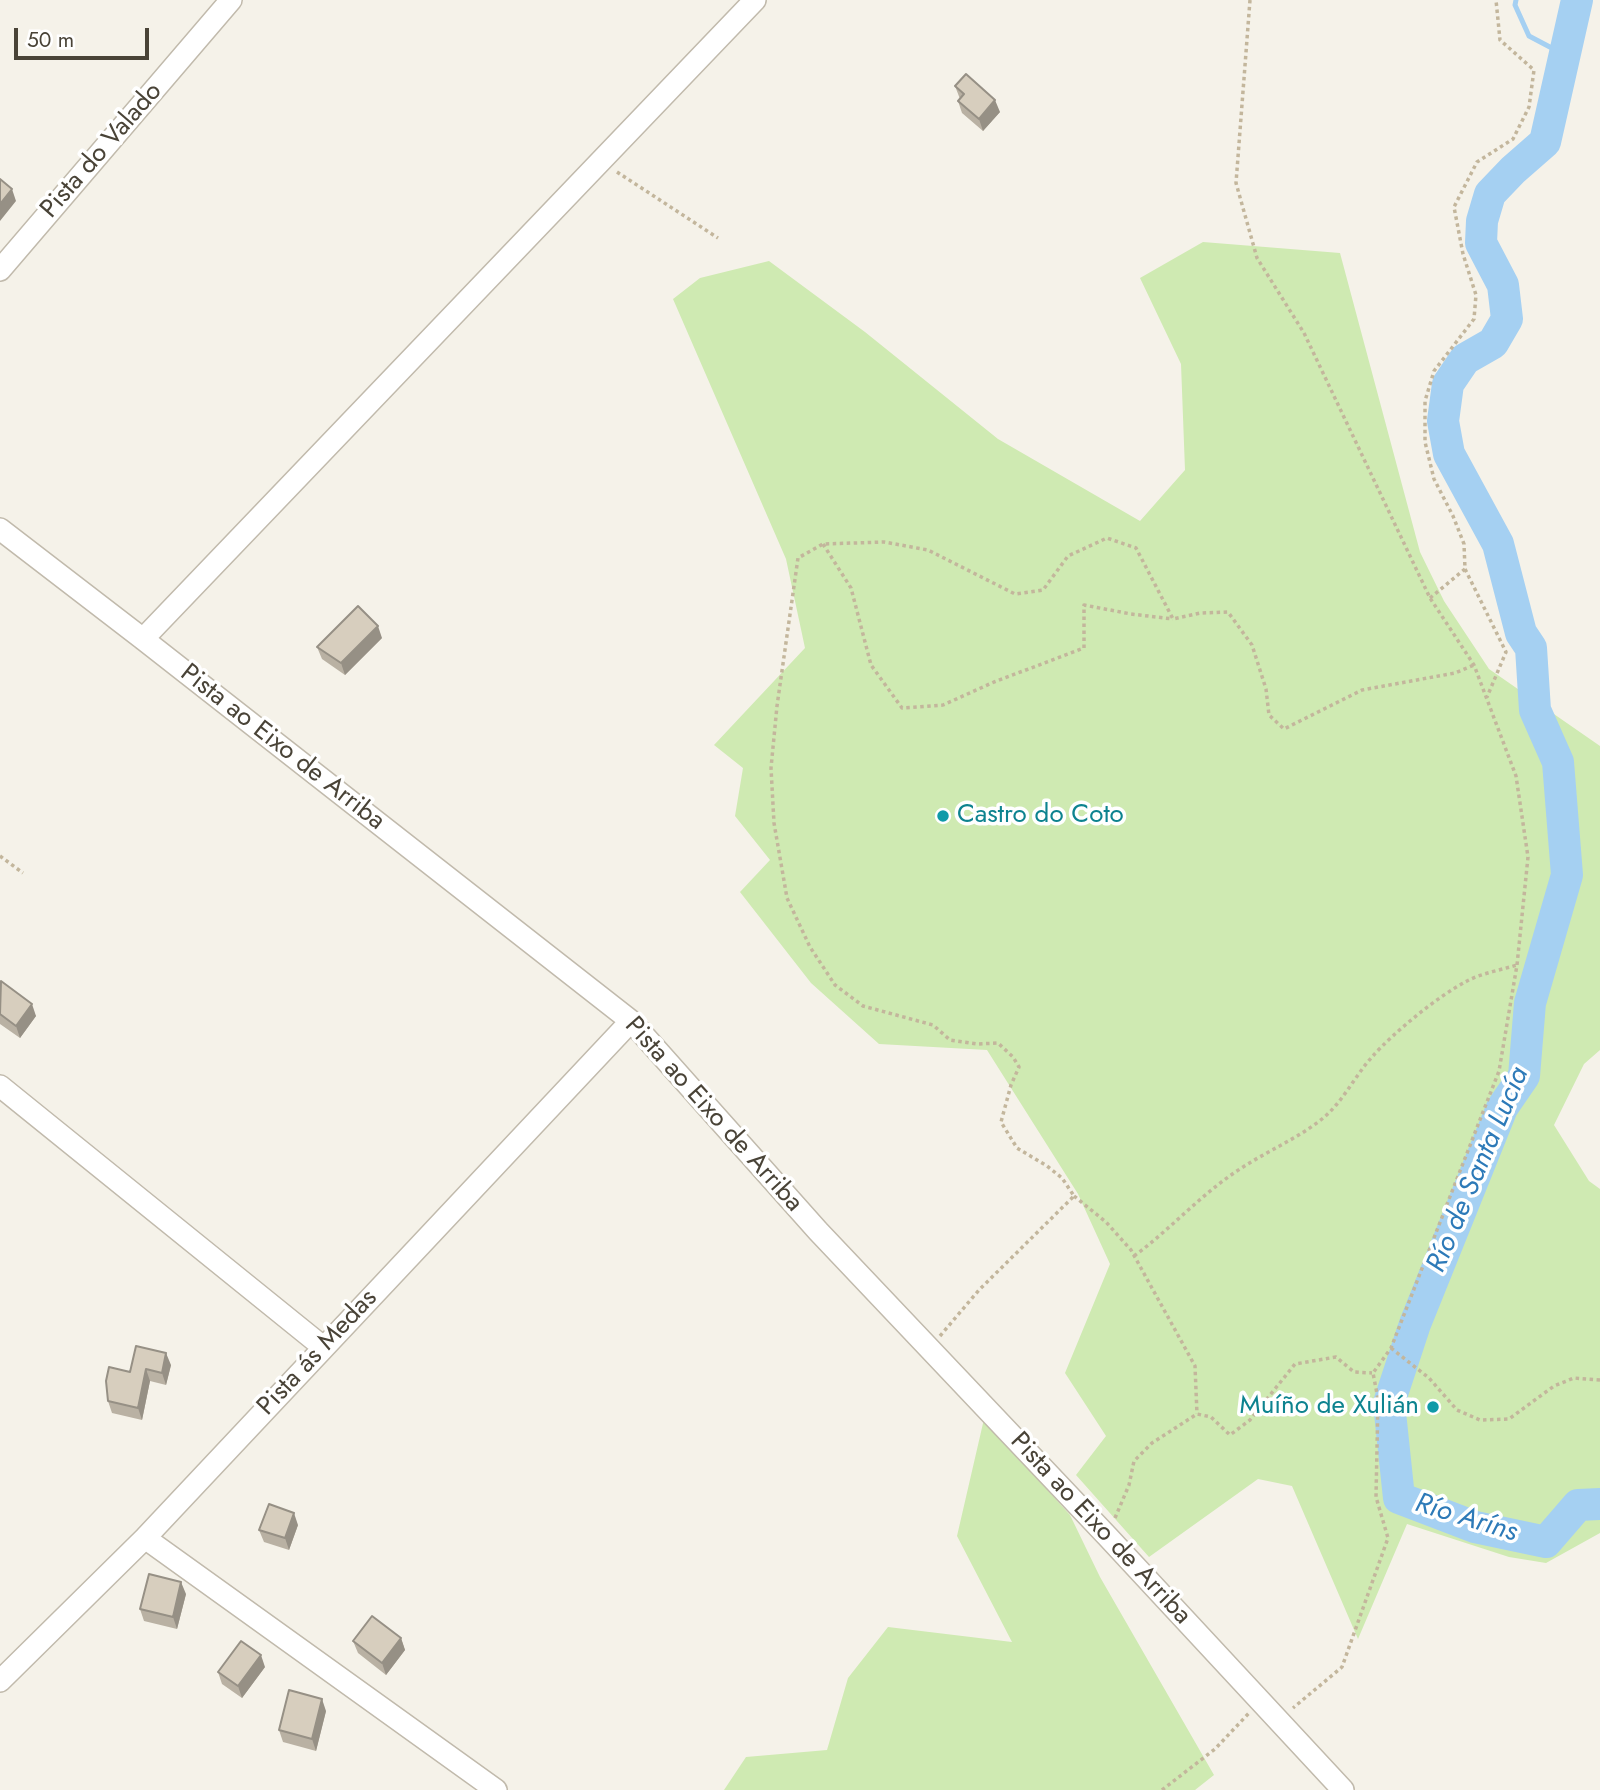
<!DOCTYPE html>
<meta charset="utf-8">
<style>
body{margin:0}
#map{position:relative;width:1600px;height:1790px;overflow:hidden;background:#f5f2e9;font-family:Jost,sans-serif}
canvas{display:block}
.scale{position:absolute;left:14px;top:28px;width:135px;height:32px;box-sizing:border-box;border:4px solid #494337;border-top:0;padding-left:9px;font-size:21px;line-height:24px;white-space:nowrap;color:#494337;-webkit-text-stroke:5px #fff;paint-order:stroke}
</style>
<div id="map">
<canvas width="1600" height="1790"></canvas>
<div class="scale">50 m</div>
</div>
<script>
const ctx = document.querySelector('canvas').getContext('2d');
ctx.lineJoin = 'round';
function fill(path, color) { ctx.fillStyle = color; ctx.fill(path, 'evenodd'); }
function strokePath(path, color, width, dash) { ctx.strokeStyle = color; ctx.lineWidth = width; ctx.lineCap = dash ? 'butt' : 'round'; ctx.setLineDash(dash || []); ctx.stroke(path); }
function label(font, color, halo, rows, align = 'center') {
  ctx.font = font + ' Jost,sans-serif'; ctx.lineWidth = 7; ctx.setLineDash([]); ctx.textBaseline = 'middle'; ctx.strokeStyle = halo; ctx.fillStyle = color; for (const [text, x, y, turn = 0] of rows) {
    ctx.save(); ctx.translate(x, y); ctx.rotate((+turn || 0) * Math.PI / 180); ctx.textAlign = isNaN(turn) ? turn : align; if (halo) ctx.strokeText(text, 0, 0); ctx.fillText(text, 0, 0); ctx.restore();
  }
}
fill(new Path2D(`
 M 1203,242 L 1340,253 L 1420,552 L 1444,601 L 1489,669 L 1600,746 L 1600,1050 L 1584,1064 L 1554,1125 L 1589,1181 L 1600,1189 L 1600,1533 L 1546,1563 L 1509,1557 L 1407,1524 L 1358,1639 L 1292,1486 L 1258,1479 L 1149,1557 L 1076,1475 L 1106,1436 L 1065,1373 L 1110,1264 L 1078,1194 L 987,1050 L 879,1044 L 811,983 L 740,892 L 770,860 L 735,816 L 743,768 L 714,745 L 805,648 L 786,559 L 673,299 L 700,278 L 769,261 L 865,332 L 998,439 L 1140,521 L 1185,470 L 1181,364 L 1140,278 Z
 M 984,1419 L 1070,1515 L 1100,1577 L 1214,1775 L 1195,1790 L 724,1790 L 746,1757 L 827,1750 L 848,1678 L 888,1627 L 1012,1642 L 957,1536 Z`), '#cfeab2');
strokePath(new Path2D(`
 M 1516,0 L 1515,5 L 1529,36 L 1565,55`), '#a5d0f2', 5);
strokePath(new Path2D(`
 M 1577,0 L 1545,142 L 1513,170 L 1490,194 L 1482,221 L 1481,243 L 1503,285 L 1507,319 L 1493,343 L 1465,359 L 1448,384 L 1443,421 L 1449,454 L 1498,544 L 1521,633 L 1531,648 L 1535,710 L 1558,762 L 1567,875 L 1530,1003 L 1524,1076 L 1502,1108 L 1415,1324 L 1389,1403 L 1399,1498 L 1475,1527 L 1546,1542 L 1578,1505 L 1600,1504`), '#a5d0f2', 32);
const minor = new Path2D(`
 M 0,270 L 231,0
 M 0,529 L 143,639 L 631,1021 L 818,1231 L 1108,1537 L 1343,1790
 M 143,639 L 755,0
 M 0,1086 L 323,1347
 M 145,1538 L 496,1790
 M 0,1681 L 145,1538 L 631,1021`);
strokePath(minor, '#c1baac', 24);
strokePath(new Path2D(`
 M 1250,0 L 1236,183 L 1257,258 L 1304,333 L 1430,598 L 1474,665 L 1516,776 L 1528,857 L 1517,965 L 1499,1071 L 1391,1348 L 1373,1373 L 1378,1399 L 1376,1497 L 1388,1538 L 1342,1667 L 1293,1708
 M 617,172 L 718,238
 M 823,544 L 851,588 L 871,665 L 902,708 L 943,705 L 994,682 L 1084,648 L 1084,605 L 1131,614 L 1173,619
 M 1465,569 L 1506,652 L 1487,697
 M 1430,598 L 1465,569 L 1464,544 L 1453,516 L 1434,479 L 1425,442 L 1425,401 L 1434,371 L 1474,319 L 1476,295 L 1463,254 L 1454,207 L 1477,162 L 1513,139 L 1529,107 L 1534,70 L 1500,40 L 1496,0
 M 0,856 L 23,873
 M 1074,1196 L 1106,1222 L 1131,1250 L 1195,1366 L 1197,1414
 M 1134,1256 C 1171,1229 1201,1194 1240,1169 C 1267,1151 1297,1139 1322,1119 C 1343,1102 1354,1077 1372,1057 C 1393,1033 1438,996 1467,981 C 1482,973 1501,970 1517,965
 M 940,1336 L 979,1290 L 1074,1196 L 1062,1178 L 1047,1166 L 1017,1148 L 1001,1122 L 1011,1085 L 1019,1067 L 1013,1057 L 998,1043 L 977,1044 L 950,1040 L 933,1025 L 863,1006 L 835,985 L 810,947 L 787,898 L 774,823 L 771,768 L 777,706 L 798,558 L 823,544 L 884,542 L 928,550 L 1015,594 L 1043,590 L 1068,556 L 1107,538 L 1136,548 L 1173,619 L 1200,613 L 1228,612 L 1252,645 L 1266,689 L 1269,715 L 1284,729 L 1362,690 L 1455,673 L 1474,665
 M 1391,1348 L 1429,1378 L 1457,1410 L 1480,1420 L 1509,1419 L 1554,1386 L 1574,1378 L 1600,1380
 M 1115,1518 L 1129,1485 L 1134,1461 L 1152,1443 L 1197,1414 L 1211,1417 L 1230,1435 L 1250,1420 L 1295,1364 L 1336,1357 L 1354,1372 L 1372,1373
 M 1162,1790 L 1215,1749 L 1249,1713`), '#c3b69c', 3.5, [3.5, 3.5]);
strokePath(minor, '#fff', 21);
fill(new Path2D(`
 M 955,86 L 1000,112 L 983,131 L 962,113 L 958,101 L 960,99 Z
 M 382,638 L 345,675 L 322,659 L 317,647 Z
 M 0,982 L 36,1016 L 20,1038 L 0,1024 Z
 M 171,1365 L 166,1385 L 150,1381 L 142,1420 L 112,1413 L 108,1401 L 130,1372 Z
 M 298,1525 L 289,1550 L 264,1542 L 259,1530 Z
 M 186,1594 L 177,1629 L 144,1621 L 140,1609 Z
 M 401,1638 L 405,1650 L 386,1675 L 358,1653 L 353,1641 Z
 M 265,1667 L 242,1698 L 222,1684 L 218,1672 Z
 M 326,1711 L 316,1751 L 283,1742 L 279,1730 Z`), '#b9b1a3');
fill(new Path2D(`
 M 995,100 L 1000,112 L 983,131 L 979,119 Z
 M 12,189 L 16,201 L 0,221 L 0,204 Z
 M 378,626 L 382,638 L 345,675 L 341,663 Z
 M 32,1004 L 36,1016 L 20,1038 L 16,1026 Z
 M 166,1353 L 171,1365 L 166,1385 L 162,1373 Z
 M 146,1369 L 150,1381 L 142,1420 L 138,1408 Z
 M 294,1513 L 298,1525 L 289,1550 L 285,1538 Z
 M 181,1582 L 186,1594 L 177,1629 L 173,1617 Z
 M 401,1638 L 405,1650 L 386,1675 L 382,1663 Z
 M 261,1655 L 265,1667 L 242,1698 L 238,1686 Z
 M 322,1699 L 326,1711 L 316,1751 L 312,1739 Z`), '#969085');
const building = new Path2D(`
 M 966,74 L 995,100 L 979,119 L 958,101 L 964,94 L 955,86 Z
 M 0,179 L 12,189 L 0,204 Z
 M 358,606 L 378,626 L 341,663 L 317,647 Z
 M 1,981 L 32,1004 L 16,1026 L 0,1014 Z
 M 136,1346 L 166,1353 L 162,1373 L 146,1369 L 138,1408 L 108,1401 L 106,1381 L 109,1367 L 130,1372 Z
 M 269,1504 L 294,1513 L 285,1538 L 259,1530 Z
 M 149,1574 L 181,1582 L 173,1617 L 140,1609 Z
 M 372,1616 L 401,1638 L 382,1663 L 353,1641 Z
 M 241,1641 L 261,1655 L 238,1686 L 218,1672 Z
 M 289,1690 L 322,1699 L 312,1739 L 279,1730 Z`);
fill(building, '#d7cebe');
strokePath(building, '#969085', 2);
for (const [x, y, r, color] of [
 [943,816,7,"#0f9aa8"],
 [1433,1407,7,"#0f9aa8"]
]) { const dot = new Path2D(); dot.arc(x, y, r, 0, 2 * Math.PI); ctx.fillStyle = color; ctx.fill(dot); strokePath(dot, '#fff', 2.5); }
label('26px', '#494337', '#fff', [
 ["Pista do Valado",102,151,-49],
 ["Pista ao Eixo de Arriba",282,748,38],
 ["Pista ao Eixo de Arriba",713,1115,48],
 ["Pista ás Medas",318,1353,-47],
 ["Pista ao Eixo de Arriba",1100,1529,47]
]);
label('26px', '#0d838f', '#fff', [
 ["Castro do Coto",957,816],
 ["Muíño de Xulián",1419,1407,"right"]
], 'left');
label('italic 28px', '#2d7ab8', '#fff', [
 ["Río de Santa Lucía",1479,1170,-67],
 ["Río Aríns",1466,1519,17]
]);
</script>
